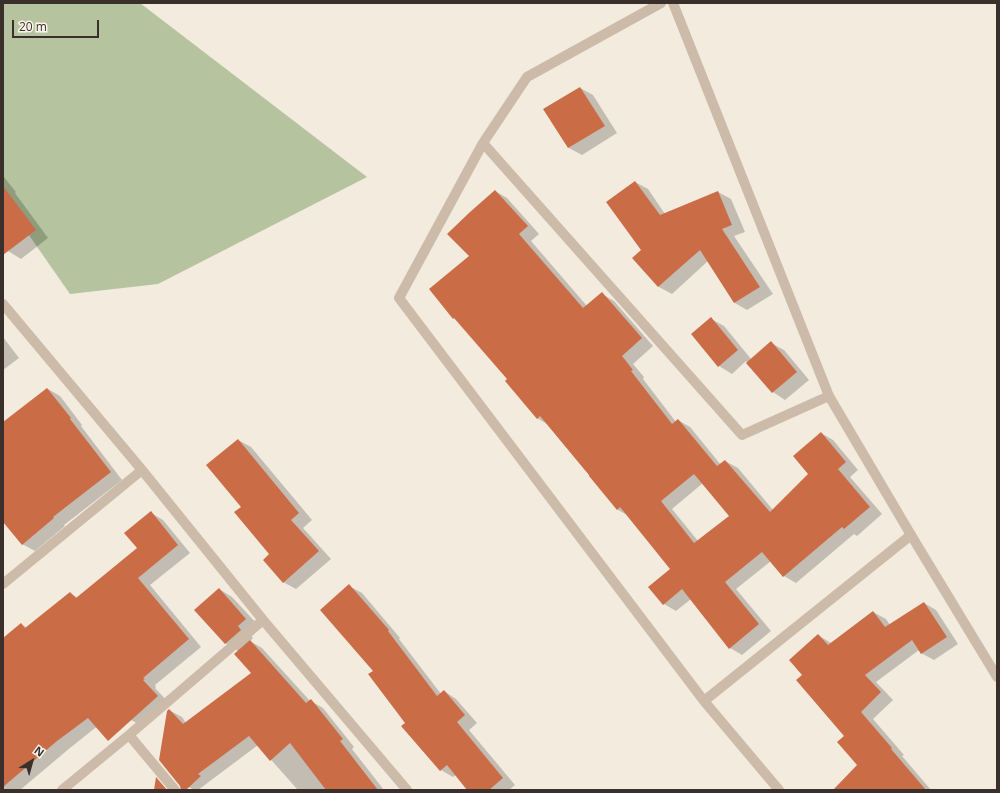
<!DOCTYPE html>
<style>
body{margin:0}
#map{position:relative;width:1000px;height:793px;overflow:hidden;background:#f4ebdf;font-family:"Open Sans",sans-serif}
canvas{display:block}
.frame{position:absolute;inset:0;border:4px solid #3a2f2a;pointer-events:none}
.north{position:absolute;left:12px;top:741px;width:40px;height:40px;-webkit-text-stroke:3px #fbf5ec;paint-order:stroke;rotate:37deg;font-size:11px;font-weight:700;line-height:16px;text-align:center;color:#3a2f2a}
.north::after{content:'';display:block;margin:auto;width:14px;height:18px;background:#3a2f2a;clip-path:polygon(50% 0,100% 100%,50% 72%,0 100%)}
.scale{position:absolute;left:12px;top:20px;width:87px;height:18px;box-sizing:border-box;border:2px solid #3a2f2a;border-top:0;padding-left:5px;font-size:12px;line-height:14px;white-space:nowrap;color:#3a2f2a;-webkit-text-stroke:3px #fbf5ec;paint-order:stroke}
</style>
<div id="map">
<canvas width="1000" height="793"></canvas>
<div class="frame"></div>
<div class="north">N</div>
<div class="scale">20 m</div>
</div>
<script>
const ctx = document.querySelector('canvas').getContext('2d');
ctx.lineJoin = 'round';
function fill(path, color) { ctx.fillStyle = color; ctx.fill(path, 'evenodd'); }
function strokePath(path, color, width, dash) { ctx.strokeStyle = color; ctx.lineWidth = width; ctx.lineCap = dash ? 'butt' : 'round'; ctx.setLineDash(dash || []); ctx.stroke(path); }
fill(new Path2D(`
 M 3,3 L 140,3 L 367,177 L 158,284 L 70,294 L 3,198 Z`), '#b5c49e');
fill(new Path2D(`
 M 580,88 L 593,95 L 617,133 L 582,155 L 569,148 L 545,110 Z
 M 3,176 L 16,192 L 15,193 L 48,238 L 21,259 L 8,251 L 3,245 Z
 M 635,182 L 648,189 L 665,214 L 718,192 L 731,199 L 745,232 L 734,236 L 773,294 L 747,310 L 735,303 L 708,261 L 672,294 L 659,287 L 634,258 L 643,250 Z
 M 495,191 L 507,198 L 539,234 L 531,241 L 587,306 L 602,294 L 614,301 L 653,346 L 633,364 L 644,377 L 643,379 L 676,422 L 678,420 L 690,427 L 721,465 L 725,461 L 738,468 L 773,510 L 809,474 L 821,433 L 833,440 L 858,470 L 850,477 L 882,514 L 857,536 L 854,534 L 796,583 L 784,576 L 771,561 L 736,589 L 771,631 L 742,655 L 730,648 L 691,599 L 676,611 L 664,604 L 671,570 L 629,516 L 618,510 L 547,424 L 537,418 L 508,379 L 458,321 L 454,318 L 471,256 ZM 703,483 L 731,516 L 698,541 L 672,509 Z
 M 711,319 L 724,326 L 751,359 L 771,343 L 784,350 L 809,380 L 785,400 L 773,392 L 746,361 L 732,374 L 719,366 L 692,334 Z
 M 3,337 L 19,358 L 3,370 Z
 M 48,389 L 60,396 L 82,425 L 81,426 L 122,480 L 64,525 L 65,526 L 35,551 L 22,544 L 3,521 L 3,423 Z
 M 238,440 L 251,447 L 312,520 L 303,528 L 331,559 L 296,589 L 283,582 L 271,555 L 242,507 Z
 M 151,513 L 163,520 L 190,553 L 150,585 L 201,647 L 155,685 L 156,687 L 155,688 L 170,704 L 144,727 L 131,720 L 122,709 L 100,724 L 70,748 L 20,790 L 3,790 L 3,640 L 21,624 L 27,628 L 70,593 L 78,598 L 138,549 Z
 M 349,586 L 362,593 L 400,638 L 399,639 L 441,694 L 444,691 L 456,699 L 477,723 L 469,730 L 515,785 L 509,790 L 469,790 L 456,775 L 453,777 L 441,770 L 406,723 L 374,671 Z
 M 219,589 L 232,597 L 259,626 L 250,634 L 253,638 L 250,641 L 262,648 L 310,701 L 311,701 L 323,708 L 354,747 L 352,749 L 384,790 L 296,790 L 297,789 L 258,745 L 198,790 L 194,790 L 184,784 L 169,710 L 182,717 L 186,723 L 253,673 L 238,651 L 225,643 Z
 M 924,603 L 936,610 L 958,644 L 934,660 L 921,653 L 919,650 L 876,682 L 893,700 L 873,719 L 904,755 L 902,756 L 931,790 L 834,790 L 858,765 L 845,737 L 803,675 L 818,635 L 831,643 L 873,612 L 886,619 L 890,625 Z`), '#0003');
fill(new Path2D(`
 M 580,87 L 605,126 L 568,148 L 543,109 Z
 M 635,181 L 660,215 L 718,191 L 732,225 L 722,229 L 760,287 L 734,303 L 700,250 L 658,287 L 632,258 L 641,250 L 606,202 Z
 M 3,186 L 36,230 L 3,255 Z
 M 495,190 L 528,226 L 519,234 L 583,308 L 602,292 L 642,338 L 622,356 L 633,370 L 631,371 L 672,424 L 678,419 L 717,466 L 725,460 L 770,512 L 808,474 L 793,456 L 821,432 L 846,462 L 838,469 L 870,507 L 844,529 L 842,527 L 783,577 L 762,552 L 725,582 L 759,624 L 729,649 L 682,589 L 663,605 L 648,587 L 670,569 L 620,507 L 617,510 L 589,476 L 589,475 L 540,416 L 537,419 L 505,381 L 507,379 L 454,318 L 453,319 L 429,289 L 469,256 L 447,234 L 470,212 ZM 694,474 L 729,516 L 694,543 L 661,501 Z
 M 711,317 L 738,350 L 718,367 L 691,334 Z
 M 771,341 L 797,372 L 772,393 L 746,363 Z
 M 47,388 L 71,418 L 70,419 L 111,472 L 53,517 L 54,518 L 22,545 L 3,522 L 3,422 Z
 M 238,439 L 299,513 L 291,520 L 319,551 L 283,583 L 263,560 L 269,554 L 234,512 L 241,507 L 206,465 Z
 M 151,511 L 178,545 L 138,578 L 189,639 L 143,678 L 145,679 L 143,680 L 158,696 L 108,741 L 88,718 L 57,741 L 3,787 L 3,638 L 21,623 L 25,628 L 70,592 L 76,598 L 137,548 L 124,533 Z
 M 349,584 L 389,630 L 388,631 L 437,696 L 444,690 L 465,715 L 457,722 L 503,778 L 489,790 L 467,790 L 447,765 L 440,771 L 401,726 L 405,723 L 368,674 L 373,671 L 320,610 Z
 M 219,588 L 246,619 L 238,626 L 241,630 L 225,644 L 194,610 Z
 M 924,602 L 947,637 L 921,654 L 912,640 L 865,675 L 881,692 L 861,712 L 892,748 L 891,749 L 926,790 L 833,790 L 857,765 L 837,742 L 844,736 L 796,680 L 802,675 L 789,660 L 818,634 L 828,645 L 873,611 L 885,627 Z
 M 250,640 L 306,703 L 311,699 L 343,739 L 340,741 L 378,790 L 326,790 L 290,743 L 270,761 L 249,736 L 198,774 L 201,776 L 186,790 L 181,790 L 180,786 L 159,760 L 167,711 L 169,709 L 183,724 L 251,673 L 234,654 Z
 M 156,777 L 167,790 L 154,790 Z`), '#ca6d47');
strokePath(new Path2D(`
 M 661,3 L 527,77 L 483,143 L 399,298 L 704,701 L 779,790
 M 483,143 L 742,435 L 829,396
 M 3,304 L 142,470 L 263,620 L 407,790
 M 3,584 L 142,470
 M 704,701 L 911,535
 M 129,735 L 175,790
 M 62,790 L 129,735 L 263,620`), '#cdbbaa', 10);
strokePath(new Path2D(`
 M 673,3 L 829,396 L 911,535 L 997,677`), '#cdbbaa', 10);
</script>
